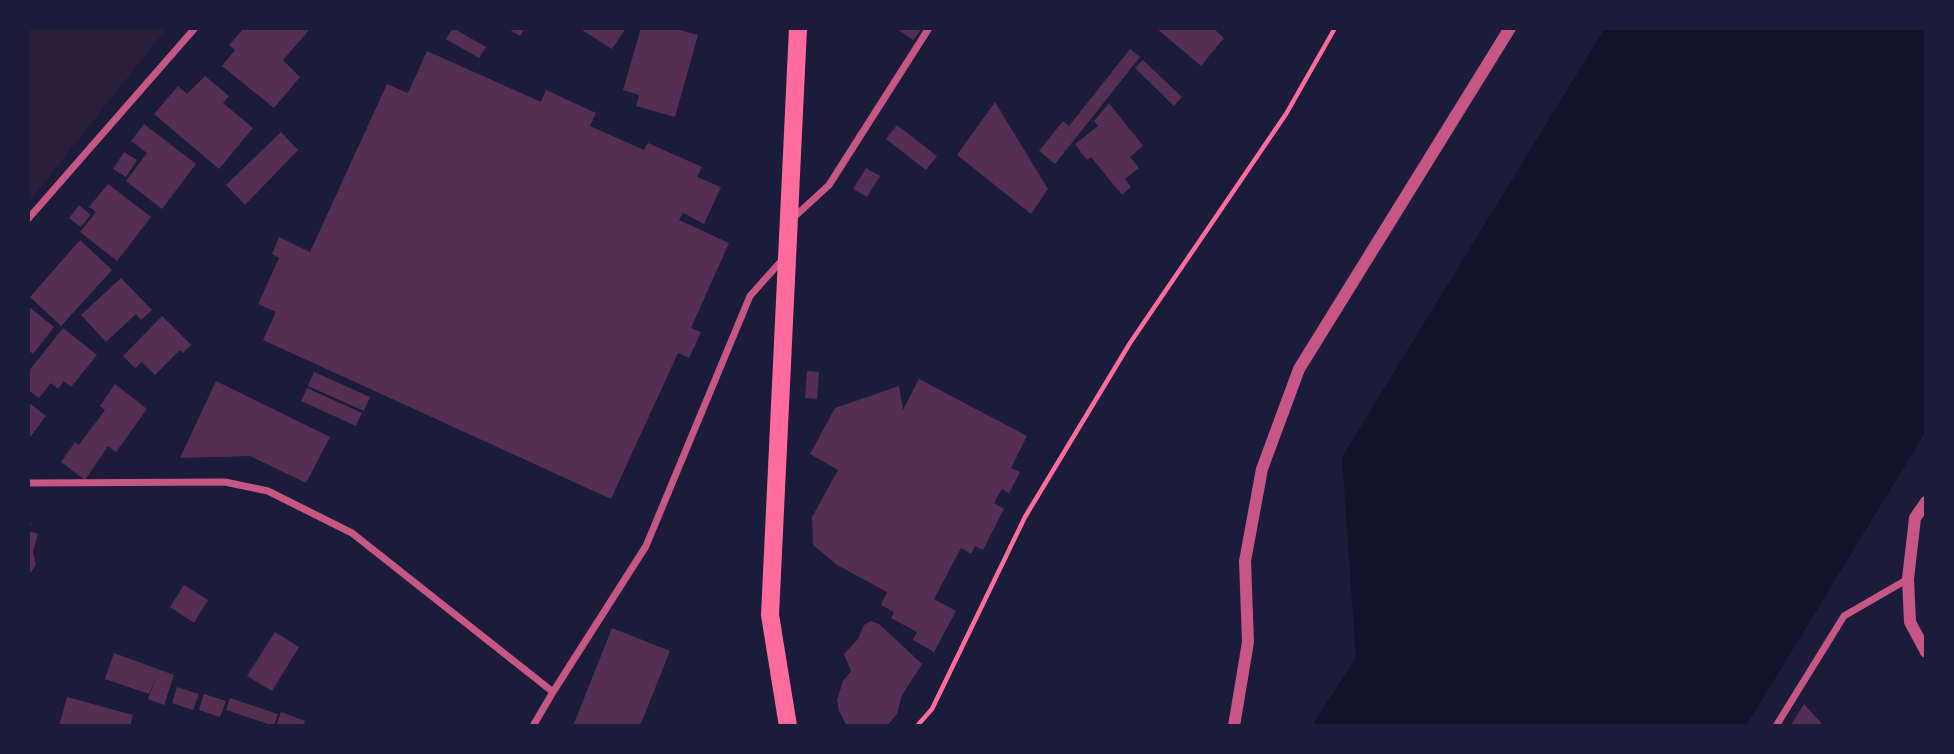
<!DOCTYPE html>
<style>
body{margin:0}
#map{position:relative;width:1954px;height:754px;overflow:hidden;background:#1b1b3a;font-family:Ubuntu,sans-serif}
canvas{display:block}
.frame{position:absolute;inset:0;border:30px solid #1b1b3a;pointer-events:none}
</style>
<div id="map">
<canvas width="1954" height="754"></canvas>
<div class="frame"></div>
</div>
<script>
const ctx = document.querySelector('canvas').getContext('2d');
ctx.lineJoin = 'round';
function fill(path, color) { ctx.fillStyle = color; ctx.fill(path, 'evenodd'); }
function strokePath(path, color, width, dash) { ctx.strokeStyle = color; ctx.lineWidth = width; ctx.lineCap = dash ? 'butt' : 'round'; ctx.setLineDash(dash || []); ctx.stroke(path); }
fill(new Path2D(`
 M 28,28 L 167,28 L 28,203 Z`), '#2a1e3b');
fill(new Path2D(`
 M 1605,28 L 1926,28 L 1926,431 L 1746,726 L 1312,726 L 1356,657 L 1342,457 Z`), '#12122b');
fill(new Path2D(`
 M 244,28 L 311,28 L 283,60 L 300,77 L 274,108 L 222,66 L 235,50 L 229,45 Z
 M 453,28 L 486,47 L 479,58 L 446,39 Z
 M 507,28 L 525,28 L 520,36 Z
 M 579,28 L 626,28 L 612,49 Z
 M 641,28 L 672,28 L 698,35 L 675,117 L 636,106 L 639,95 L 623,90 Z
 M 896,28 L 922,28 L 913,40 Z
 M 1156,28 L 1213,28 L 1224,38 L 1201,66 Z
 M 1130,49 L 1140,57 L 1055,164 L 1039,151 L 1063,121 L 1069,126 Z
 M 427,51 L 541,102 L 546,90 L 596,113 L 590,126 L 644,150 L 648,143 L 702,167 L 697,177 L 721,187 L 704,224 L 683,213 L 679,220 L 729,243 L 691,328 L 701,332 L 689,358 L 678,353 L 611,499 L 263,340 L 276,312 L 258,304 L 279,258 L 272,254 L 279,237 L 310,252 L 387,84 L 408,93 Z
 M 1143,60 L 1182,97 L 1174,106 L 1135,68 Z
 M 205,76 L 229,96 L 223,103 L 253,128 L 219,169 L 154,114 L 178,86 L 187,94 Z
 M 995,102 L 1048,189 L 1031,214 L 957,155 Z
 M 1109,103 L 1143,146 L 1130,157 L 1139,168 L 1125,179 L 1131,187 L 1122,195 L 1091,157 L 1087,160 L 1075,144 L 1098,126 L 1094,121 Z
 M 144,124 L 196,164 L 162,209 L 126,181 L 147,153 L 131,141 Z
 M 897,125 L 937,156 L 926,170 L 886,139 Z
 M 281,132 L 298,150 L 245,205 L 226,185 Z
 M 124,152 L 137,160 L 126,177 L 113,169 Z
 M 866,168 L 880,176 L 867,197 L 853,189 Z
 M 108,184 L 151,217 L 117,261 L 80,232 L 96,212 L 89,207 Z
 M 79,205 L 91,215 L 81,227 L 69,218 Z
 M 80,240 L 112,270 L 61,326 L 30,297 Z
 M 121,278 L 152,310 L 141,320 L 136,314 L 106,342 L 81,315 Z
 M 28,306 L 54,327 L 33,354 L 28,350 Z
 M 162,316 L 191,345 L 183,353 L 180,350 L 155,375 L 142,362 L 135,368 L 123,356 Z
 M 63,328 L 97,355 L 71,387 L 64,381 L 58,389 L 51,383 L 39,398 L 28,390 L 28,372 Z
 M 807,371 L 819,372 L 817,399 L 805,398 Z
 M 314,372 L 370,397 L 364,411 L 308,386 Z
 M 919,379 L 1027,436 L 1011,468 L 1020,472 L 1009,493 L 1002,489 L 994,503 L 1004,509 L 983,550 L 975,546 L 971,554 L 961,548 L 934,599 L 956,611 L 934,652 L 913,640 L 917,632 L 891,618 L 894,612 L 881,605 L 887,592 L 837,565 L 813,545 L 812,517 L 838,470 L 810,454 L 835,408 L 899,386 L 903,410 Z
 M 216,381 L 330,437 L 306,483 L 250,456 L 180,458 Z
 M 115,384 L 147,409 L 116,452 L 108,446 L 85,480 L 61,462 L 75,442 L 79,445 L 105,410 L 100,406 Z
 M 307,388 L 362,413 L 356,426 L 301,401 Z
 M 28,402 L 46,416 L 28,440 Z
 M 28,522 L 31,523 L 29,531 L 38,534 L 33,552 L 36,565 L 28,576 Z
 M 184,585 L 208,600 L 194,623 L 170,607 Z
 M 871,621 L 879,624 L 922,664 L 902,695 L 897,714 L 887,726 L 847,726 L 839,711 L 837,700 L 843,681 L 851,671 L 844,654 L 858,639 L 864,625 Z
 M 612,628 L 670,651 L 640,726 L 573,726 Z
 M 275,632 L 299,647 L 272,691 L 247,676 Z
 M 114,653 L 174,675 L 164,705 L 148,699 L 157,674 L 149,694 L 105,679 Z
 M 177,687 L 199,694 L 193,710 L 172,703 Z
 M 204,694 L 226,701 L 220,717 L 199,710 Z
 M 67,697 L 133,715 L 130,726 L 59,726 Z
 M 230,698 L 278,714 L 274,726 L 226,710 Z
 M 1804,704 L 1824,726 L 1790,726 Z
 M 281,712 L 305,721 L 304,724 L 308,726 L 276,726 Z`), '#542f53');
strokePath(new Path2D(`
 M 917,726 L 932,709 L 1025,517 L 1130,343 L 1286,114 L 1335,28`), '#ff6b9d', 4.5);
strokePath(new Path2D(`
 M 28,219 L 195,28
 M 792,219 L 829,185 L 929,28
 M 28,483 L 225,482 L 268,491 L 352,533 L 553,692 L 533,726
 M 553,692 L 646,546 L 750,296 L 783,259
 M 1776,726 L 1844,616 L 1908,579`), '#c65784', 7);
strokePath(new Path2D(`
 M 1926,502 L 1915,518 L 1908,579 L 1910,622 L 1926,652
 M 1234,726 L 1248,642 L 1245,561 L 1262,469 L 1299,369 L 1510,28`), '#c65784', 12);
strokePath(new Path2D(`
 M 788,726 L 770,615 L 798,28`), '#ff6b9d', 18);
</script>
